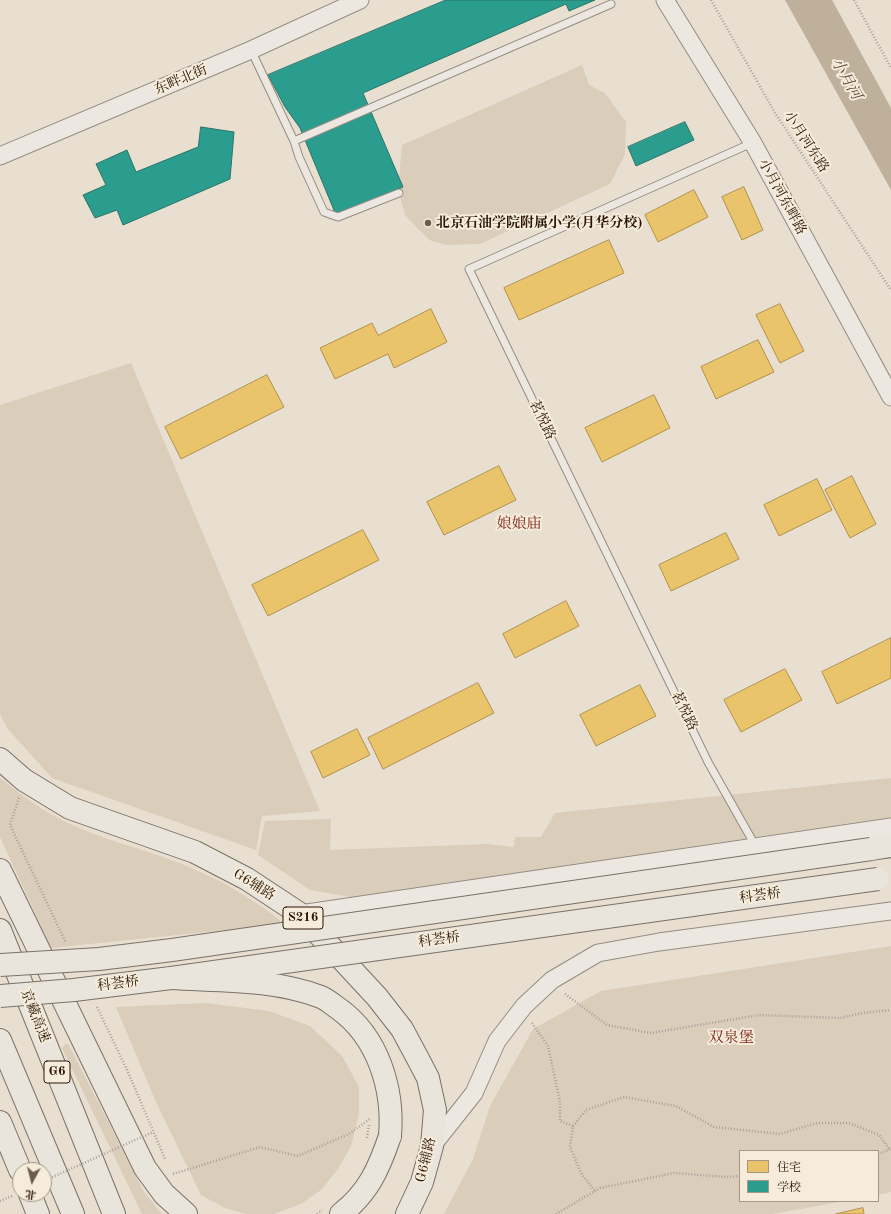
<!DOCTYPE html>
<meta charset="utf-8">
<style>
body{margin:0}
#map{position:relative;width:891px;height:1214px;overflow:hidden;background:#e8dfd1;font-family:"Old Standard TT","Noto Serif SC",serif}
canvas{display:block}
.legend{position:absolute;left:739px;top:1150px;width:140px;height:52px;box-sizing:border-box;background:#f6ecdb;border:1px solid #a59686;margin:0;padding:5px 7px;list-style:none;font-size:12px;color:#2b1506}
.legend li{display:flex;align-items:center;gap:8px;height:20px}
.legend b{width:20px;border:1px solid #a59686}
.north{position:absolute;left:12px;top:1162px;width:40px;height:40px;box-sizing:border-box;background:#f6ecdb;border:1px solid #a59686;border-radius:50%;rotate:187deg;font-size:11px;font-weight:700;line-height:16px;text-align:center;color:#2b1506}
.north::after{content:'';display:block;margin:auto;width:14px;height:18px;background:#6d5c4d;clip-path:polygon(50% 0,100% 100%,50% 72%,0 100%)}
</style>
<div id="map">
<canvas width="891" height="1214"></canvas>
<ul class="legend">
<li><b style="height:11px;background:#e9c46a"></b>住宅</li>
<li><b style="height:11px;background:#2a9d8f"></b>学校</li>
</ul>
<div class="north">北</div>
</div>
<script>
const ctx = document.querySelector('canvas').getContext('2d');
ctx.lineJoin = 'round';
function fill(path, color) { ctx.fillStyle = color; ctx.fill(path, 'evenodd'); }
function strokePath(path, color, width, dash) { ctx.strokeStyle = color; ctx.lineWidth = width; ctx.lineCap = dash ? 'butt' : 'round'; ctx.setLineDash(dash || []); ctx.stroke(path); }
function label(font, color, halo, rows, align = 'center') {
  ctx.font = font + ' "Old Standard TT","Noto Serif SC",serif'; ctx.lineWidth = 4; ctx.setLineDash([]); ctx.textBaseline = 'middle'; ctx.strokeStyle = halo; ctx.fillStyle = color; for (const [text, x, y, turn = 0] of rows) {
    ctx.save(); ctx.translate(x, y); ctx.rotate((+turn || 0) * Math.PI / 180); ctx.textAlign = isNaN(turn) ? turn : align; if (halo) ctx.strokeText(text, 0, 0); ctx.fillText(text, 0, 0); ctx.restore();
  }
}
fill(new Path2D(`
 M 582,65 L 589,85 L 605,93 L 626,122 L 625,154 L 610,184 L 480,244 L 446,245 L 429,240 L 405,215 L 398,189 L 402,145 Z
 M 131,363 L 320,811 L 262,816 L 256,850 L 52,778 L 7,728 L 0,714 L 0,405 Z
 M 0,778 C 22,795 43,812 68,823 C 102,839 139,848 174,861 C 215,876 251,897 285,924 L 51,948 L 0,837 Z
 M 891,778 L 891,817 L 351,897 L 310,890 L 258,855 L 265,821 L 331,819 L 330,850 L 487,844 L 514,847 L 515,837 L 541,837 L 555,813 Z
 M 891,946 L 891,1192 L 878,1195 L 878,1151 L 740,1151 L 740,1201 L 844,1201 L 773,1214 L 444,1214 L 473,1159 L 490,1106 L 533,1029 L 601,991 Z
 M 206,1003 L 269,1011 L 310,1026 L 342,1056 L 359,1087 L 359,1114 L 351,1146 L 338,1169 L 321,1190 L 301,1204 L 274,1214 L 246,1214 L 225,1208 L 201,1195 L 156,1102 L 116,1007 Z
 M 65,1044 L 68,1044 L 73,1053 L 144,1192 L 162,1214 L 142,1214 L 62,1048 Z`), '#dacdba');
fill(new Path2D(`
 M 785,0 L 832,0 L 837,9 L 891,108 L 891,190 Z`), '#bfb09c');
const homes = new Path2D(`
 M 744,187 L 763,230 L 742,240 L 722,197 Z
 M 694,190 L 708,217 L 658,242 L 645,215 Z
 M 609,240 L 624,273 L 519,320 L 504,288 Z
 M 780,304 L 804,351 L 780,363 L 756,315 Z
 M 431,309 L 447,342 L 394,368 L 388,354 L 335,379 L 320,348 L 372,323 L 378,335 Z
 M 758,340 L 774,372 L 716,399 L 701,367 Z
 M 267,375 L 284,407 L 181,459 L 165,427 Z
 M 654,395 L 670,428 L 602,462 L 585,428 Z
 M 499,466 L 516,500 L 444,535 L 427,502 Z
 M 852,476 L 876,524 L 850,538 L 825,490 Z
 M 817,479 L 832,510 L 779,536 L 764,505 Z
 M 363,530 L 379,560 L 268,616 L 252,585 Z
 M 726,533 L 739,559 L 671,591 L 659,565 Z
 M 566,601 L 579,626 L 515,658 L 503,634 Z
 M 891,638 L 891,678 L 837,704 L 822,672 Z
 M 785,669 L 802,700 L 741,732 L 724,700 Z
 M 478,683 L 494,713 L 383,769 L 368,738 Z
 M 640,685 L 656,716 L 596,746 L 580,715 Z
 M 357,729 L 370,755 L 323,778 L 311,752 Z
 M 863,1208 L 864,1214 L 836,1214 Z`);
fill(homes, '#e9c46a');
strokePath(homes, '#b0904c', 1);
const schools = new Path2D(`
 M 446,0 L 595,0 L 569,11 L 566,4 L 363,93 L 403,187 L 336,215 L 300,128 L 285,107 L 268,75 Z
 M 685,122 L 694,140 L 636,166 L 628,147 Z
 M 201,127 L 234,132 L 230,179 L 123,225 L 117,210 L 95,218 L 83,195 L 106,185 L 96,164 L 127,150 L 136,172 L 198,147 Z`);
fill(schools, '#2a9d8f');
strokePath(schools, '#2a7466', 1);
const service = new Path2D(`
 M 251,50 L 294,141 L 611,4
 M 294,141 L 299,157 L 324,212 L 338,217 L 399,193
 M 752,143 L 469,269 L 708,762 L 756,847`);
const tertiary = new Path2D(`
 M 665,0 L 753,143 L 891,397
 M 0,156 L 251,50 L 360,0
 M 300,914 L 891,827
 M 432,1146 L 474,1093 L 497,1041 L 524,1006 L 552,980 L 598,953 L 659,942 L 891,911`);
const primary = new Path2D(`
 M 0,759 L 24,780 L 70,808 L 195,852 L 247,879 L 300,914 L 377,997 L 402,1029 L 417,1057 L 428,1078 L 435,1110 L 432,1146 L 422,1182 L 407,1214
 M 871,849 L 891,846
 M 0,1122 L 20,1170
 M 30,1194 L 38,1214`);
const motorway = new Path2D(`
 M 0,870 L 145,1168 L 164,1194 L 186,1214
 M 0,930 L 114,1214
 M 0,1040 L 73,1214
 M 341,1214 C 369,1192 379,1168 390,1136`);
strokePath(service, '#948c82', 9);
strokePath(tertiary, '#948c82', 19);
strokePath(primary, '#797168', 24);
strokePath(motorway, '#797168', 24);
strokePath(new Path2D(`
 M 711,0 L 775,113 L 891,290
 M 854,0 L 891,68
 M 19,798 L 10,825 L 66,943
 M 565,994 L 607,1025 L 651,1033 L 759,1015 L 840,1018 L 862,1013 L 891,1010
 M 97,1007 L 128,1072 L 165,1159
 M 532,1023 L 548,1046 L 560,1102 L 560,1121 L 573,1126 L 570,1147 L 582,1175 L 595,1191
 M 573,1126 L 586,1110 L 624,1097 L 676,1106 L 714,1127 L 780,1134 L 817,1123 L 849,1123 L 879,1135 L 890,1150
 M 367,1138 L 369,1125
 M 878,1154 L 891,1149
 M 173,1174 L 260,1147 L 298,1156 L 349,1134 L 371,1118
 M 0,1201 L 12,1196
 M 317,1214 L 322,1210
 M 556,1214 L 600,1188 L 674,1173 L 727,1177 L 740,1176`), '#a7a19a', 2.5, [1, 2]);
strokePath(service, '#ece8e1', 7);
strokePath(tertiary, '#ece8e1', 17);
strokePath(primary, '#e9e4dc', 22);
strokePath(motorway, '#e9e4dc', 22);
const primaryBridge = new Path2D(`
 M 0,965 L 99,959 L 172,950 L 871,849
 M 0,996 L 74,990 L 171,978 L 878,879`);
const motorwayBridge = new Path2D(`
 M 171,978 C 221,981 274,979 321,997 C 328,1000 333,1005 339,1009 C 378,1037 394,1089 390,1136`);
strokePath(primaryBridge, '#797168', 24, []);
strokePath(motorwayBridge, '#797168', 24, []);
strokePath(new Path2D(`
 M 44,1181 L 153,1132`), '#a7a19a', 2.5, [1, 2]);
strokePath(primaryBridge, '#e9e4dc', 22);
strokePath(motorwayBridge, '#e9e4dc', 22);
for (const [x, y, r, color] of [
 [428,223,4,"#6d5c4d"]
]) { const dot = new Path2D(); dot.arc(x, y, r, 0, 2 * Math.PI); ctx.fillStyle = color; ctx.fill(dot); strokePath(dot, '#f6ecdb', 1.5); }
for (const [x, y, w] of [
 [303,918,40],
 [57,1072,26]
]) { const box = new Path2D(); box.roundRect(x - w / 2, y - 11, w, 22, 3); ctx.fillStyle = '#f6ecdb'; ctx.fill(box); strokePath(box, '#2b1506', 1); }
label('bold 13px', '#2b1506', null, [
 ["S216",303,918],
 ["G6",57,1072]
]);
label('14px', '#2b1506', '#f6ecdb', [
 ["东畔北街",181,80,-23],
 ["小月河东路",806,142,57],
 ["小月河东畔路",782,197,61],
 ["茗悦路",542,420,64],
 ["茗悦路",684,711,64],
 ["G6辅路",254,885,32],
 ["科荟桥",760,896,-8],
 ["科荟桥",439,940,-8],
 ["科荟桥",118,984,-7],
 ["京藏高速",35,1016,68],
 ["G6辅路",426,1160,-76]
]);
label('bold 14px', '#2b1506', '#f6ecdb', [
 ["北京石油学院附属小学(月华分校)",436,223]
], 'left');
label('italic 15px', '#5f4b39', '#f6ecdb', [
 ["小月河",846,79,60]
]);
label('15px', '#7a1f14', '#f6ecdb', [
 ["娘娘庙",519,524],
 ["双泉堡",731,1038]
]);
</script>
